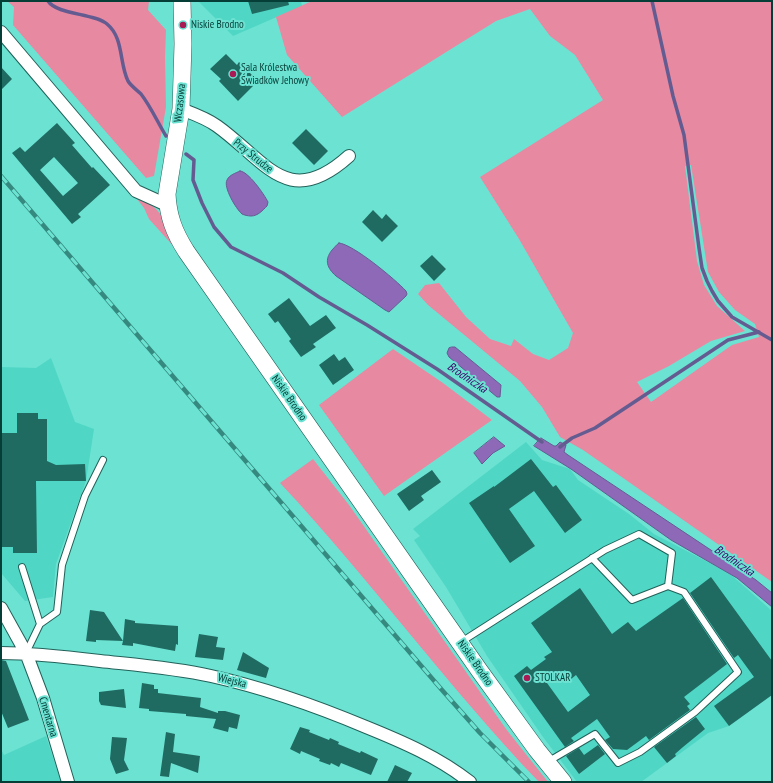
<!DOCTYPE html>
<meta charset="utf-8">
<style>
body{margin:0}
#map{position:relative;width:773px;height:783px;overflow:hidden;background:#6ce2d2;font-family:"PT Sans Narrow",sans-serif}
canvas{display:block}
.frame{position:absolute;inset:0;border:2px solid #053d37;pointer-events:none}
</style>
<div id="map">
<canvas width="773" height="783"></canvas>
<div class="frame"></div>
</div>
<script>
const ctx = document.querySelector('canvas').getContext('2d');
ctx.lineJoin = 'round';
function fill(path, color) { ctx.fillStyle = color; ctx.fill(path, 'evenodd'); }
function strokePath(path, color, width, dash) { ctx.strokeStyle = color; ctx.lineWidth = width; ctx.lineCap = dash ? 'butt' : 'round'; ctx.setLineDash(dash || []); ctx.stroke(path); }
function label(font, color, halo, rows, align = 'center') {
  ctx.font = font + ' "PT Sans Narrow",sans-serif'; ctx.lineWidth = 4; ctx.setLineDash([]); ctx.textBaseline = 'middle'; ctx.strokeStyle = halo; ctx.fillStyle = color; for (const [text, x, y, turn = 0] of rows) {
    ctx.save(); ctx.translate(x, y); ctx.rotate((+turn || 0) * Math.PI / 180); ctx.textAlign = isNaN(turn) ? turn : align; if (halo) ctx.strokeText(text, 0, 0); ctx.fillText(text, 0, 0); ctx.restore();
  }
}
fill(new Path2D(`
 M 198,1 L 301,1 L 302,6 L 233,36 Z
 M 51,358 L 75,422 L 94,429 L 86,481 L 56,564 L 53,597 L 25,601 L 1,573 L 1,367 L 36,368 Z
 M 526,442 L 542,460 L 570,469 L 578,480 L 629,514 L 654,534 L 729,573 L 772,611 L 772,695 L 729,726 L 708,733 L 641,782 L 577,782 L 543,737 L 487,656 L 446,587 L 414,540 L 420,536 L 413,529 Z
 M 46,736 L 61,782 L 1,782 L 1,749 L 4,755 Z`), '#50d6c5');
fill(new Path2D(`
 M 7,1 L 149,1 L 148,10 L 166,30 L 165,58 L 166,107 L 154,176 L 146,178 L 13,25 L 14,7 Z
 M 312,1 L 772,1 L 772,582 L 583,450 L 560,437 L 542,407 L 520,381 L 428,305 L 418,294 L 425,285 L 439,283 L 466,317 L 490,339 L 511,346 L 514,339 L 533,354 L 549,360 L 568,348 L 573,333 L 519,239 L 480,177 L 603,100 L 575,55 L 550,36 L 530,9 L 496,21 L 342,117 L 287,55 L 276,17 ZM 691,165 L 708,272 L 719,292 L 735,310 L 755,324 L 759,337 L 732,345 L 651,402 L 637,382 L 669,366 L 711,341 L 745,331 L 717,306 L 704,285 L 697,261 L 685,166 Z
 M 137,199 C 144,202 152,204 157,210 C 165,218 169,237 175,248 L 149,219 L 144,208 Z
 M 393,349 L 443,383 L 492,420 L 384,496 L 319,405 Z
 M 313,459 L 349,505 L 506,729 L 548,782 L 539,782 C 447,686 370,579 280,483 Z`), '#e889a2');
const water = new Path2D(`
 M 240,171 C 248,171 264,194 268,202 L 267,206 C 263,210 258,216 251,216 C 248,216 244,215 242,214 C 236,209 223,187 227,180 C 229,175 236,173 240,171 Z
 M 339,243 C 353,244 396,280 406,291 L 407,294 L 406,296 L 389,312 L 385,310 L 336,276 C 327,268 324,260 332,250 C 335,247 336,245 339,243 Z
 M 452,347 L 455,347 L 501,385 L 500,397 L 497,397 L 449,357 L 447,353 L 449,348 Z
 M 494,437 L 505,446 L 493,453 L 482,464 L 474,453 Z
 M 541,438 L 554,446 L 556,446 L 560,442 L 566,445 L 564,452 L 568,455 L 756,580 L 772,593 L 772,607 L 737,578 L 671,540 L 571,469 L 534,446 Z`);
fill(water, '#8d69b8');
strokePath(water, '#645c91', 1);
strokePath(new Path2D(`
 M 48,1 C 57,15 94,13 107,24 C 124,38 119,63 128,81 C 131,86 137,90 141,94 C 151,107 158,123 166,136
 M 652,1 L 673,96 L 684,135 L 699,248 L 702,268 L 707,281 L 712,291 L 718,301 L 732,317 L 772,340
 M 186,154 L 194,160 L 193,180 L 202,203 L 214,227 L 231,247 L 283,273 L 319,297 L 367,325 L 437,369 L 542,442
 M 560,447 L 572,438 L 595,428 L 728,340 L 759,332`), '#645c91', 3.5);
fill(new Path2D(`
 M 248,1 L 288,1 L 289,5 L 252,14 Z
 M 226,54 L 237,65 L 239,62 L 258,81 L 238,101 L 219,81 L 221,79 L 210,69 Z
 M 1,67 L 12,79 L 1,90 Z
 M 57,123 L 75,143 L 72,145 L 92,168 L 93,167 L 110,185 L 78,214 L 81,217 L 72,224 L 12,153 L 20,147 L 25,152 ZM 54,157 L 78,183 L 63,196 L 40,170 Z
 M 306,129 L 328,151 L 314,165 L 292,143 Z
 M 373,210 L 382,219 L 386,214 L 398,226 L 382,242 L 362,222 Z
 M 432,255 L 446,269 L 434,281 L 420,266 Z
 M 289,298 L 310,326 L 326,315 L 336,328 L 313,344 L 316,347 L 301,357 L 289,341 L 291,339 L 278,321 L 275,323 L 268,314 Z
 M 334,354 L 339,361 L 345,357 L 354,370 L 333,385 L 319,365 Z
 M 17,413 L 38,413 L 38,419 L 47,419 L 47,461 L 56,465 L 85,464 L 86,481 L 36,481 L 37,553 L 13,553 L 13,547 L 2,547 L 1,433 L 17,433 Z
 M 531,459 L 553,487 L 556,485 L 582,520 L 565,533 L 534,491 L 509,509 L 535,546 L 510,563 L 469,503 L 494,486 L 494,487 Z
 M 432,470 L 441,482 L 421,496 L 424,500 L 409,511 L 397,494 Z
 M 711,577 L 772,661 L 772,695 L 729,726 L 714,706 L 754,677 L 738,655 L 734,658 L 690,593 Z
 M 580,588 L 612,634 L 628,622 L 636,631 L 683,598 L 727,664 L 684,697 L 690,704 L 687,706 L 690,710 L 649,740 L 646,736 L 627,750 L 613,749 L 605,740 L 610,737 L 597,719 L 571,738 L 574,741 L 565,747 L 514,676 L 527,666 L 531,670 L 546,659 L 544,657 L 552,652 L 531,623 ZM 565,670 L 571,679 L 576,675 L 590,695 L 568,712 L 547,683 Z
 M 90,610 L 104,612 L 123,641 L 125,619 L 135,621 L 135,623 L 178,626 L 178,645 L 176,644 L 175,651 L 133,643 L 133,646 L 122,645 L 123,641 L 96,640 L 96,642 L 86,641 Z
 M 199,634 L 218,637 L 216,647 L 225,648 L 223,660 L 195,657 Z
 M 243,652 L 269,668 L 266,678 L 237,670 Z
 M 1,660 L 6,661 L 29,720 L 8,728 L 1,711 Z
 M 142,683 L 154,685 L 154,689 L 158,689 L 158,693 L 201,698 L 200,707 L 218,713 L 218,711 L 225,711 L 240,715 L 237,729 L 229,727 L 228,732 L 213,728 L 216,719 L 186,716 L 186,714 L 149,711 L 149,709 L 139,708 Z
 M 124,689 L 126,708 L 101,705 L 99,701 L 99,692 Z
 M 696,717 L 705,729 L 683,747 L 675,754 L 676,756 L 667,763 L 654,747 Z
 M 300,727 L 310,730 L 309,732 L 329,740 L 330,738 L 339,742 L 338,744 L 360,753 L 361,751 L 378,759 L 371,775 L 341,763 L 339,767 L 331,763 L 330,765 L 319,761 L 320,759 L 301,751 L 300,754 L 290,749 Z
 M 166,732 L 175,734 L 173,752 L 200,756 L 198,773 L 171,763 L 169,777 L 160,776 Z
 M 112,737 L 127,738 L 124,760 L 129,770 L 116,774 L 110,759 Z
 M 598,745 L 605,754 L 579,774 L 566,756 L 579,748 L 584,755 Z
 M 395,765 L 412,773 L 407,782 L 387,782 Z`), '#1f6b62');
const lane = new Path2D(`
 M 592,558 L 632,600 L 668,586
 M 22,567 L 40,624
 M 461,642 L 605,550 L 639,534 L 672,553 L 668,586 L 684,592 L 738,672 L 695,712 L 640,752 L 618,763 L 595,734 L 549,761
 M 26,653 L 40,624 L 57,612 L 62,565 L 85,496 L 103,460`);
const street = new Path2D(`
 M 1,32 L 136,191 L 167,205
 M 181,109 C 194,114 206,118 217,126 C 266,161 288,211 349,156
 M 1,608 L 26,653 L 43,698 L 68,782
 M 1,653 C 34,653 67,657 100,661 C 137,665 175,668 211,676 C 265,688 316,706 366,727 C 403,742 438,757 470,782`);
const secondary = new Path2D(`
 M 182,1 L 183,44 L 181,109 L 167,194 C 168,216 174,232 186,251 L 479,670 L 537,750 L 563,782`);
strokePath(lane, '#226159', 8);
strokePath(street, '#226159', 14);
strokePath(secondary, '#226159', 18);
strokePath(lane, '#fff', 6);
strokePath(street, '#fff', 12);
strokePath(secondary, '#fff', 17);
const rail = new Path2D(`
 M 1,176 L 442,690 L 480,733 L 529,782`);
strokePath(rail, '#35897f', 4.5);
strokePath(rail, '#6ce2d2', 3, [9]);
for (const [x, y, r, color] of [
 [183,25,4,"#a91954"],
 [233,74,4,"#a91954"],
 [527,678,4,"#a91954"]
]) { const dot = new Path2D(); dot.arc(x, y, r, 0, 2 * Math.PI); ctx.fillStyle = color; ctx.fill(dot); strokePath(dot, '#6ce2d2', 1.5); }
label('11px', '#053d37', '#6ce2d2', [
 ["Niskie Brodno",191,25],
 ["Sala Królestwa",241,68],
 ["Świadków Jehowy",241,81],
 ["STOLKAR",535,678]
], 'left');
label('11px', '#053d37', '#6ce2d2', [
 ["Wczasowa",180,103,-84],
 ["Przy Strudze",253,156,39],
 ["Niskie Brodno",289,398,55],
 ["Niskie Brodno",475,663,55],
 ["Wiejska",232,681,14],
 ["Cmentarna",48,717,73]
]);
label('italic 12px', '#3d0067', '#6ce2d2', [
 ["Brodniczka",467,378,34],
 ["Brodniczka",734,561,34]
]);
</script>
